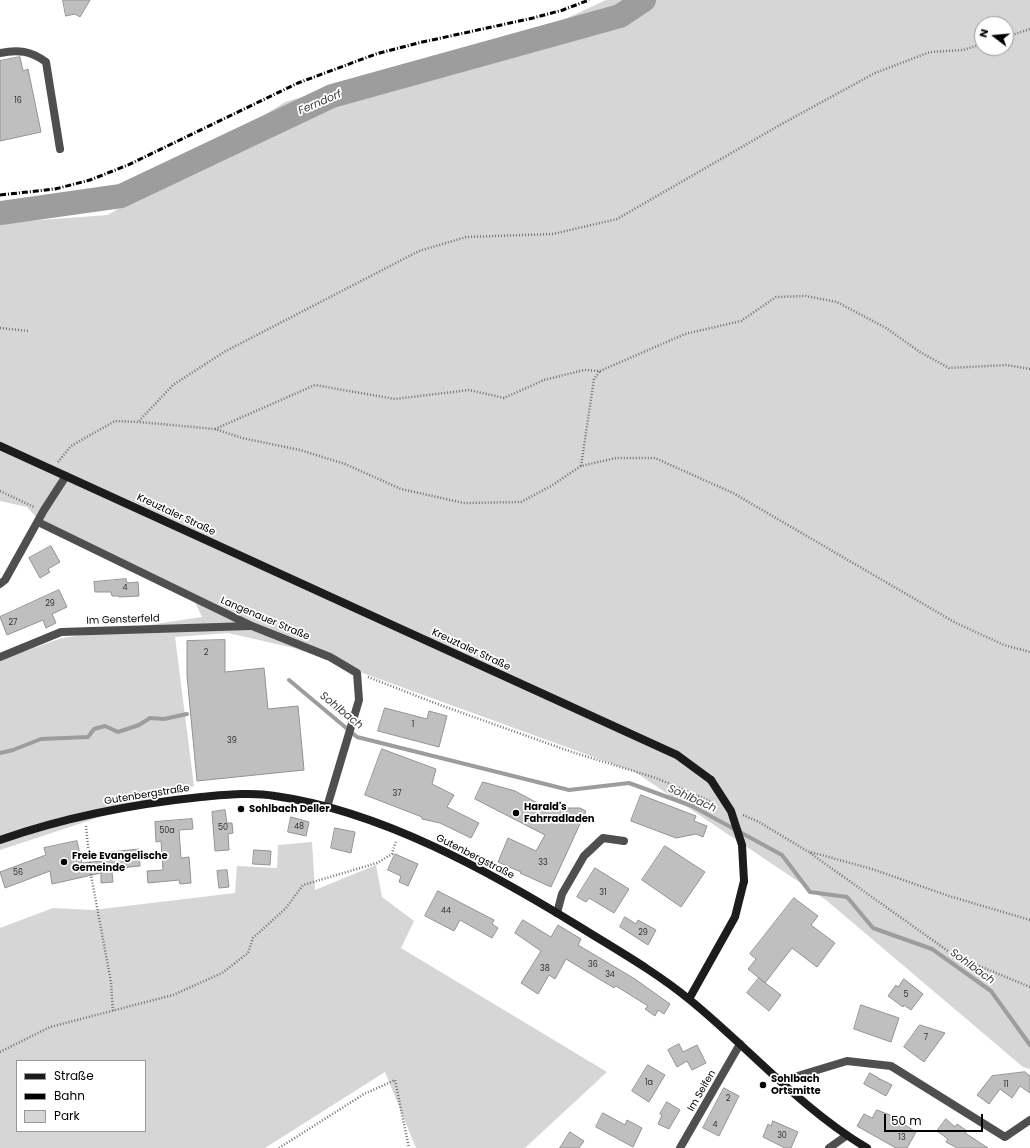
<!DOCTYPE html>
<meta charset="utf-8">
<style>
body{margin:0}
#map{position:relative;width:1030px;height:1148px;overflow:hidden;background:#fff;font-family:Poppins,sans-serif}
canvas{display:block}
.legend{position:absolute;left:16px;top:1060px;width:130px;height:72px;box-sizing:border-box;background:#fff;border:1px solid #999;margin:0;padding:5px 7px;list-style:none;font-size:12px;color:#000}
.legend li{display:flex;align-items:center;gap:8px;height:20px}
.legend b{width:20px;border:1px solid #999}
.north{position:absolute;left:974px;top:16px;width:40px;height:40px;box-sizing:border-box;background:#fff;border:1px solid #999;border-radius:50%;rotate:286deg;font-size:11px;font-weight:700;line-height:16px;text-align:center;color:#000}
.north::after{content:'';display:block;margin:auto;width:14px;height:18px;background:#000;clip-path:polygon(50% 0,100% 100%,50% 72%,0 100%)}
.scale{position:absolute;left:884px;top:1114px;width:99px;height:18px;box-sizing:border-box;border:2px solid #000;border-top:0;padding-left:5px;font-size:12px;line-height:14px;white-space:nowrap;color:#000;-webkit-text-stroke:3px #fff;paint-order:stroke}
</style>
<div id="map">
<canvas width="1030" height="1148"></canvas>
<ul class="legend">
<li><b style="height:5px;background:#1c1c1c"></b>Straße</li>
<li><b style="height:5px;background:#000"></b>Bahn</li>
<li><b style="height:11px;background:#d6d6d6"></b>Park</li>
</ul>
<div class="north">N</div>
<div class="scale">50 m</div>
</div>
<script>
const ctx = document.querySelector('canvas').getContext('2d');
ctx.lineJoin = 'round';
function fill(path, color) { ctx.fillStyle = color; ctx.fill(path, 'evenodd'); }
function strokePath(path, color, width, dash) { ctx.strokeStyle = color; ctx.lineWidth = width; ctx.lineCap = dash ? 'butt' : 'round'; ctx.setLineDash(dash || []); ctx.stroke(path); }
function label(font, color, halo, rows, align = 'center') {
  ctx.font = font + ' Poppins,sans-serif'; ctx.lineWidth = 3.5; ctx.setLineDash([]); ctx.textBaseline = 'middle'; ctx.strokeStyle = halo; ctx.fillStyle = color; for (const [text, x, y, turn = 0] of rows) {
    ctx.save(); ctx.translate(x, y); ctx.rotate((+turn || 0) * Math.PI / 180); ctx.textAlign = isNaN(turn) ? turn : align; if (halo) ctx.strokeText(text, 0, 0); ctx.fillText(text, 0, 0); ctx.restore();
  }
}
fill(new Path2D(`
 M 606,0 L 1030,0 L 1030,1069 L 1023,1067 L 826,900 L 635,772 L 294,648 L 228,633 L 175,637 L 194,786 L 0,850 L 0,660 L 62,638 L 202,617 L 195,602 L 48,530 L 27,507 L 0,501 L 0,223 L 108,215 L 285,102 L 552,25 ZM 982,24 L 1006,24 L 1006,48 L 982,48 Z
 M 312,842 L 315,890 L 376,865 L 382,897 L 414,921 L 401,948 L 607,1072 L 525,1148 L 416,1148 L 385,1072 L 265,1148 L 0,1148 L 0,928 L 53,908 L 93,910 L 235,893 L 237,866 L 277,868 L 278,845 ZM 17,1061 L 145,1061 L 145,1131 L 17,1131 Z`), '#d6d6d6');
strokePath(new Path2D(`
 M 289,680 L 357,737 L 569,790 L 629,783 L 692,806 L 782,855 L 810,892 L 847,897 L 873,928 L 932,949 L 991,991 L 1030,1045
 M 0,753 L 13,750 L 41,739 L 88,737 L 94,729 L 105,726 L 118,732 L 139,725 L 150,718 L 164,719 L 187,714`), '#9d9d9d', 4);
strokePath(new Path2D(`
 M 0,213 L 121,196 L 332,96 L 620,16 L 644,0`), '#9d9d9d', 24);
const building = new Path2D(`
 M 63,0 L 90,0 L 80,17 L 75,14 L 66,16 Z
 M 20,57 L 23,71 L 28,69 L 41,132 L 0,141 L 0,61 Z
 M 51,546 L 60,562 L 48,569 L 50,572 L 40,578 L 29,558 Z
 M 126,579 L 127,583 L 138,582 L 139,596 L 119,597 L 119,596 L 112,596 L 111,592 L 95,592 L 94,582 Z
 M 59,590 L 67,607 L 52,614 L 56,623 L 46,628 L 43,620 L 7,635 L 0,617 Z
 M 225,640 L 225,672 L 264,668 L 268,709 L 298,706 L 304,770 L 197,781 L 187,676 L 187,641 Z
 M 385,708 L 427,719 L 429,711 L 447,716 L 439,747 L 378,731 Z
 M 382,749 L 436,769 L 432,784 L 454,795 L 447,807 L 479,823 L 471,838 L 440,823 L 422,819 L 422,817 L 365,795 Z
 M 483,782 L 515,791 L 543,806 L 544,805 L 553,808 L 580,808 L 586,811 L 551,887 L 520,873 L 521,872 L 498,862 L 508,838 L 536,851 L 545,835 L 475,799 Z
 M 641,795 L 696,816 L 694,821 L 707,826 L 703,837 L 696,834 L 676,838 L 631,821 Z
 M 225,810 L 227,823 L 232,823 L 233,833 L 228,834 L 229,850 L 215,851 L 212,812 Z
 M 291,817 L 309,822 L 306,836 L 288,832 Z
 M 192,819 L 193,829 L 179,830 L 181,858 L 189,857 L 191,883 L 180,884 L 179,880 L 148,883 L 147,871 L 163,870 L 161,841 L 156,842 L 155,822 Z
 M 335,828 L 355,832 L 351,853 L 331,848 Z
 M 77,841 L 82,863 L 102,861 L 101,853 L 139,849 L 140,866 L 120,868 L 121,871 L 112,872 L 113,882 L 101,883 L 101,873 L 52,884 L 50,871 L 5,888 L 0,872 L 46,855 L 44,848 Z
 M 665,846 L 705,872 L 681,907 L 642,880 Z
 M 254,850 L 271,851 L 270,865 L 253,864 Z
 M 395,854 L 418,864 L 408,886 L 399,882 L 401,876 L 388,870 Z
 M 595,868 L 629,889 L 614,913 L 589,898 L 586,902 L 577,897 Z
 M 227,870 L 229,887 L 219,888 L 217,871 Z
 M 438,891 L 494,920 L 492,924 L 498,928 L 492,938 L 460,920 L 454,931 L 425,916 Z
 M 794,898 L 818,916 L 811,925 L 835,943 L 817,967 L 792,948 L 765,983 L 748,969 L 756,959 L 750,954 Z
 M 625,917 L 636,924 L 638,920 L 656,930 L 648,945 L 620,927 Z
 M 523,920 L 551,937 L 558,925 L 581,939 L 578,945 L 635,979 L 670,1004 L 664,1014 L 658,1010 L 655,1016 L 645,1009 L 648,1006 L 616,986 L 614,988 L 566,959 L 555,979 L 549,975 L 538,994 L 521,983 L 541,951 L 515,933 Z
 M 759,978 L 781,995 L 769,1011 L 747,993 Z
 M 904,979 L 923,994 L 911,1010 L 904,1005 L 903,1007 L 888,996 L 896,985 L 898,987 Z
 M 861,1005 L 899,1018 L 891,1042 L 854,1029 Z
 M 920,1025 L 945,1033 L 924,1062 L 904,1047 Z
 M 679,1044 L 683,1052 L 697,1045 L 706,1063 L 692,1070 L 687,1061 L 677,1067 L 668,1050 Z
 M 648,1065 L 665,1075 L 649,1102 L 632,1091 Z
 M 1025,1072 L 1030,1076 L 1030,1093 L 1020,1086 L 1012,1098 L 1000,1089 L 989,1104 L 977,1095 L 992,1076 Z
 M 870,1073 L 879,1078 L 879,1080 L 880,1079 L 892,1085 L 886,1096 L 864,1084 Z
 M 724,1088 L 739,1096 L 719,1136 L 703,1128 Z
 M 667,1102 L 680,1110 L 669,1129 L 658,1124 L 662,1115 L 660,1114 Z
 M 877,1110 L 895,1117 L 894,1118 L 916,1132 L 907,1148 L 896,1148 L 857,1126 L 864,1114 L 872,1118 Z
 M 603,1113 L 625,1125 L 627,1120 L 642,1128 L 633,1147 L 596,1127 Z
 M 946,1119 L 955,1127 L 957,1124 L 967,1131 L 965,1133 L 988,1148 L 957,1148 L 946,1142 L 948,1139 L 937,1131 Z
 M 773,1121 L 798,1132 L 791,1148 L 785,1148 L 763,1137 L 768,1124 L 771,1126 Z
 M 570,1132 L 584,1141 L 579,1148 L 560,1148 Z`);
fill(building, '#bfbfbf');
strokePath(building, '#939393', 1);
strokePath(new Path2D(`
 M 1006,37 L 1030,29
 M 0,328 L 29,331
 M 139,421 L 173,385 L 224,352 L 419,251 L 466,237 L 553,234 L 617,219 L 787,121 L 875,73 L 930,52 L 963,50 L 982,44
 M 215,429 L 315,385 L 395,399 L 469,390 L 504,398 L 544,380 L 584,370 L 600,371 L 685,334 L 741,321 L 776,297 L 806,296 L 837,302 L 886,328 L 920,352 L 949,368 L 1007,365 L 1030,369
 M 58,462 L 71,446 L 115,421 L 139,422 L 215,429 L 242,438 L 300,450 L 345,464 L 401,489 L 464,503 L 521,502 L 551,486 L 581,466 L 616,458 L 655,458 L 733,493 L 956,623 L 1004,645 L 1030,652
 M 581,466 L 594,379 L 600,371
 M 0,491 L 34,507
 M 368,677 L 440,705 L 572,752 L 656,778 L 712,802
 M 743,815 L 759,822 L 807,851 L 872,869 L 949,896 L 1030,920
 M 86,826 L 91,875 L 111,982 L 113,1011
 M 810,853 L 955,956 L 1030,987
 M 0,1052 L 50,1027 L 173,995 L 222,973 L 248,953 L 253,938 L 286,908 L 303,885 L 377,863 L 392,854 L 396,841
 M 279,1148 L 364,1094 L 395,1080 L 409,1148`), '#717171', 2.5, [1, 2]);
strokePath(new Path2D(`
 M 0,53 C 18,49 31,51 46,62 L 60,149
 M 557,913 L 562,894 L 584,856 L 603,838 L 624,841
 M 781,1081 L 847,1061 L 891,1066 L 1005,1137 L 1030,1120`), '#4f4f4f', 8);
strokePath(new Path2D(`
 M 38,522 L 252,626 L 330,657 L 357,673 L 359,700 L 327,807
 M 0,584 L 5,580 L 44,510 L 66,476
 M 0,657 L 61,632 L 250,626
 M 680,1148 L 740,1044
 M 829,1148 L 846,1136`), '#4f4f4f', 8);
strokePath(new Path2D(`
 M 0,446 L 677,755 L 711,780
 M 0,840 C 65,817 133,804 201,797 C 225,795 251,792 275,796 C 381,811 489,871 580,927 C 617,950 656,972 690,1000 C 749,1048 801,1109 867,1148
 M 689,999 L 735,917 L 744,881`), '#1c1c1c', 8);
strokePath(new Path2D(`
 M 0,195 L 55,189 L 90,180 L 128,165 L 298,83 L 376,54 L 418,43 L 533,18 L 563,10 L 589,0`), '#000', 3, [6, 2, 1, 2]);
strokePath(new Path2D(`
 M 711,780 L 731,811 L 742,845 L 744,881`), '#1c1c1c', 8);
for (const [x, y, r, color] of [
 [241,809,4,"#000"],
 [516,813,4,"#000"],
 [64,862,4,"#000"],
 [763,1085,4,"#000"]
]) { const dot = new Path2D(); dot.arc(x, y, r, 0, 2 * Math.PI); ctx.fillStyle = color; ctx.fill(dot); strokePath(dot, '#fff', 1.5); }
label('8px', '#303030', null, [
 ["16",18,101],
 ["4",125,588],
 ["29",50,604],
 ["27",13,623],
 ["2",206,653],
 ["1",413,725],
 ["39",232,741],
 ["37",397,794],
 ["48",299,827],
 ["50",223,828],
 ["50a",167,831],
 ["33",543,863],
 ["56",18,873],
 ["31",603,893],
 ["44",446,911],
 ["29",643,933],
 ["36",593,965],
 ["38",545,969],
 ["34",610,975],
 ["5",906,995],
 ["7",926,1038],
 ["1a",649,1083],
 ["11",1006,1085],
 ["2",728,1099],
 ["4",715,1125],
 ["30",782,1136],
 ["13",902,1138]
]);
label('10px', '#000', '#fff', [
 ["Kreuztaler Straße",176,515,25],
 ["Langenauer Straße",265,619,23],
 ["Im Gensterfeld",123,620,-2],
 ["Kreuztaler Straße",471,650,25],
 ["Gutenbergstraße",147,795,-9],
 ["Gutenbergstraße",475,857,27],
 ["Im Seifen",702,1091,-60]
]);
label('bold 10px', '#000', '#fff', [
 ["Harald's",524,807],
 ["Fahrradladen",524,819],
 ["Sohlbach Deller",249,809],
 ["Freie Evangelische",72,856],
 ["Gemeinde",72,868],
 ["Sohlbach",771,1079],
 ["Ortsmitte",771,1091]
], 'left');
label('italic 11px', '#3e3e3e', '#fff', [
 ["Ferndorf",320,103,-23],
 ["Sohlbach",341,711,39],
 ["Sohlbach",692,799,24],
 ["Sohlbach",972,967,36]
]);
</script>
